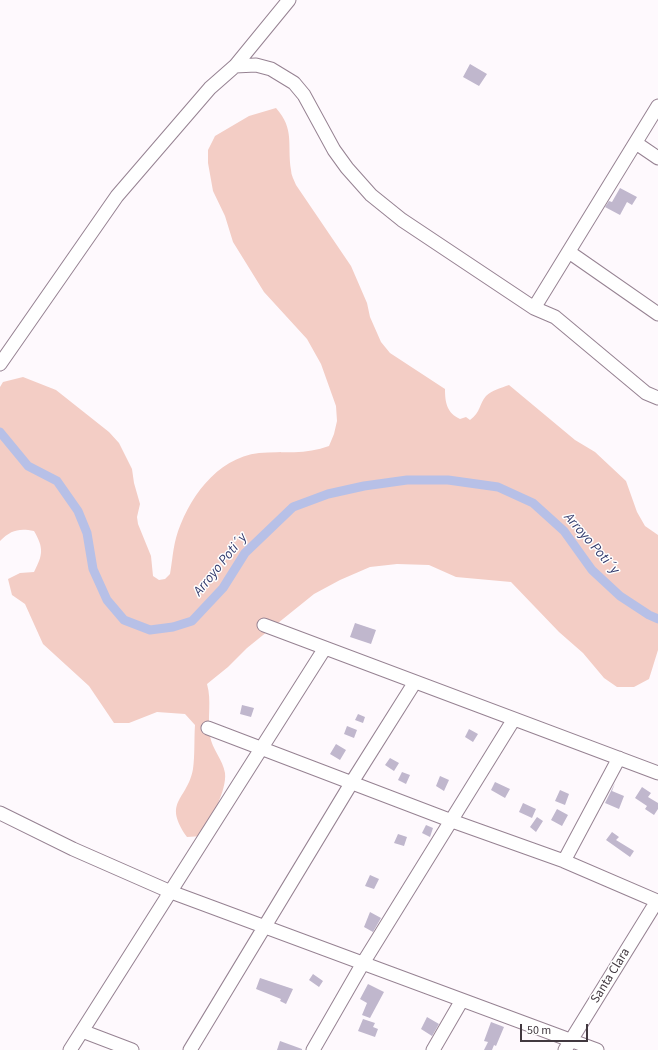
<!DOCTYPE html>
<meta charset="utf-8">
<style>
body{margin:0}
#map{position:relative;width:658px;height:1050px;overflow:hidden;background:#fef9fd;font-family:"Source Sans 3",sans-serif}
canvas{display:block}
.scale{position:absolute;left:520px;top:1024px;width:68px;height:18px;box-sizing:border-box;border:2px solid #41383f;border-top:0;padding-left:5px;font-size:12px;line-height:14px;white-space:nowrap;color:#41383f;-webkit-text-stroke:3px #fff;paint-order:stroke}
</style>
<div id="map">
<canvas width="658" height="1050"></canvas>
<div class="scale">50 m</div>
</div>
<script>
const ctx = document.querySelector('canvas').getContext('2d');
ctx.lineJoin = 'round';
function fill(path, color) { ctx.fillStyle = color; ctx.fill(path, 'evenodd'); }
function strokePath(path, color, width, dash) { ctx.strokeStyle = color; ctx.lineWidth = width; ctx.lineCap = dash ? 'butt' : 'round'; ctx.setLineDash(dash || []); ctx.stroke(path); }
function label(font, color, halo, rows, align = 'center') {
  ctx.font = font + ' "Source Sans 3",sans-serif'; ctx.lineWidth = 3; ctx.setLineDash([]); ctx.textBaseline = 'middle'; ctx.strokeStyle = halo; ctx.fillStyle = color; for (const [text, x, y, turn = 0] of rows) {
    ctx.save(); ctx.translate(x, y); ctx.rotate((+turn || 0) * Math.PI / 180); ctx.textAlign = isNaN(turn) ? turn : align; if (halo) ctx.strokeText(text, 0, 0); ctx.fillText(text, 0, 0); ctx.restore();
  }
}
fill(new Path2D(`
 M 276,108 C 295,129 287,145 291,170 C 291,175 294,180 296,185 L 351,266 L 367,303 L 370,317 L 381,342 L 390,353 L 445,389 C 445,403 447,413 460,419 L 466,417 L 470,420 C 481,412 479,404 486,396 C 492,390 501,388 509,385 L 575,440 L 595,452 L 626,481 L 637,512 L 645,526 L 658,535 L 658,650 L 649,679 L 634,687 L 617,687 L 604,678 L 583,653 L 559,632 L 511,582 L 456,577 L 429,565 L 397,564 L 370,567 L 340,580 L 314,594 L 247,648 L 228,667 L 207,684 C 212,701 207,718 210,736 C 212,749 223,760 225,773 C 227,791 210,819 203,836 L 187,837 C 162,801 187,801 193,769 C 195,755 194,739 195,725 L 185,714 L 157,712 L 129,723 L 114,723 L 89,686 L 43,644 L 25,604 L 12,595 L 8,579 L 20,573 L 34,572 C 43,555 44,548 34,531 C 19,528 11,530 0,541 L 0,387 L 3,382 L 23,377 L 56,390 L 109,432 L 119,443 L 132,469 L 134,483 L 140,504 L 137,517 L 138,524 L 151,556 L 153,576 L 159,580 L 165,579 L 170,574 C 172,563 173,549 176,538 C 187,500 216,458 259,453 C 283,451 306,455 329,446 L 334,434 L 337,421 L 336,406 L 321,364 L 307,339 L 264,292 L 233,242 L 225,216 L 213,191 L 208,163 L 208,150 L 215,136 L 249,116 Z`), '#f3cdc5');
strokePath(new Path2D(`
 M 0,432 L 28,466 L 57,481 L 78,511 L 87,533 L 93,569 L 107,600 L 124,620 L 150,630 L 173,627 L 192,621 L 223,588 L 245,553 L 293,507 L 328,494 L 364,486 L 407,480 L 448,480 L 498,487 L 533,503 L 564,531 L 592,570 L 620,596 L 649,615 L 658,619`), '#b7c0e7', 9);
fill(new Path2D(`
 M 470,64 L 487,74 L 479,86 L 463,77 Z
 M 620,188 L 637,197 L 632,205 L 627,202 L 620,215 L 605,207 L 609,201 L 612,202 Z
 M 355,623 L 376,630 L 371,644 L 350,637 Z
 M 242,705 L 254,708 L 251,717 L 240,714 Z
 M 358,714 L 365,717 L 363,723 L 355,720 Z
 M 347,726 L 357,730 L 354,738 L 344,734 Z
 M 469,729 L 478,734 L 473,742 L 465,737 Z
 M 336,744 L 346,750 L 340,760 L 330,754 Z
 M 390,758 L 399,763 L 394,771 L 385,765 Z
 M 402,772 L 410,775 L 406,784 L 398,780 Z
 M 440,776 L 449,780 L 444,791 L 436,786 Z
 M 495,782 L 510,789 L 505,798 L 491,790 Z
 M 615,783 L 612,791 L 624,796 L 619,809 L 605,803 Z
 M 642,787 L 651,793 L 648,797 L 658,803 L 658,809 L 654,815 L 645,809 L 647,806 L 635,798 Z
 M 560,790 L 569,794 L 565,805 L 555,801 Z
 M 523,803 L 536,809 L 532,818 L 519,812 Z
 M 557,809 L 568,815 L 562,826 L 551,820 Z
 M 537,817 L 543,821 L 536,832 L 530,827 Z
 M 426,825 L 433,828 L 430,837 L 422,833 Z
 M 612,832 L 619,837 L 616,840 L 634,851 L 630,857 L 606,840 Z
 M 398,834 L 407,837 L 404,846 L 394,843 Z
 M 370,875 L 379,879 L 374,889 L 365,886 Z
 M 370,912 L 381,918 L 373,932 L 364,927 Z
 M 313,974 L 323,981 L 319,987 L 309,980 Z
 M 260,978 L 293,989 L 286,1004 L 280,1001 L 281,999 L 256,989 Z
 M 368,984 L 384,992 L 370,1018 L 362,1015 L 367,1003 L 360,999 Z
 M 427,1017 L 439,1024 L 432,1036 L 421,1029 Z
 M 363,1019 L 375,1023 L 373,1027 L 378,1029 L 375,1037 L 358,1031 Z
 M 491,1022 L 504,1027 L 496,1046 L 494,1045 L 492,1050 L 484,1050 L 488,1042 L 484,1041 Z
 M 280,1041 L 302,1049 L 302,1050 L 277,1050 Z`), '#c0b7cd');
const minor = new Path2D(`
 M 235,66 L 289,0
 M 636,143 L 658,158
 M 569,252 L 658,314
 M 534,308 L 658,106
 M 0,364 L 117,196 L 210,88 L 235,66 L 256,65 L 271,69 L 294,83 L 304,95 L 334,150 L 347,168 L 371,195 L 402,220 L 534,308 L 555,317 L 646,393 L 658,398
 M 264,625 L 658,773
 M 208,728 L 452,821 L 564,861 L 657,901 L 565,1050
 M 0,813 L 73,849 L 171,892 L 597,1050
 M 564,861 L 619,758
 M 82,1031 L 132,1050
 M 70,1050 L 325,648
 M 190,1050 L 352,782 L 415,682
 M 313,1050 L 363,963 L 514,719
 M 433,1050 L 462,1000`);
strokePath(minor, '#968292', 15);
strokePath(minor, '#fff', 13);
label('13px', '#41383f', '#fff', [
 ["Santa Clara",611,976,-58]
]);
label('italic 14px', '#333b6d', '#fff', [
 ["Arroyo Poti´y",591,544,49],
 ["Arroyo Poti´y",221,565,-51]
]);
</script>
